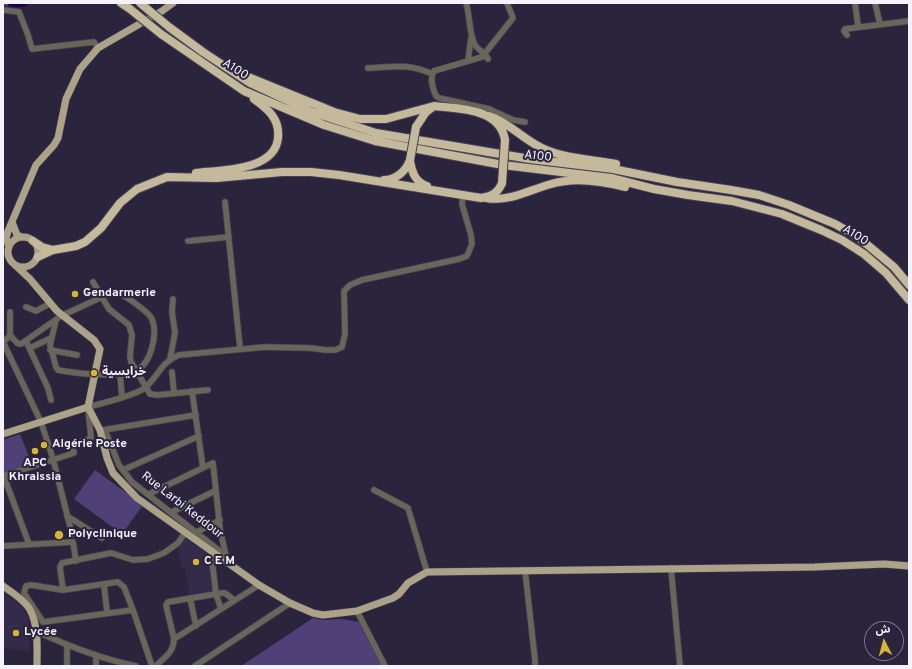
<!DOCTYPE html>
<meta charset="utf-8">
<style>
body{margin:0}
#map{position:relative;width:912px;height:669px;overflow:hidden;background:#2a243c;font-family:Overpass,"Noto Sans Arabic",sans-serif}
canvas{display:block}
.frame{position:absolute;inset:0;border:4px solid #f4f2ff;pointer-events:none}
.north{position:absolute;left:864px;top:621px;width:40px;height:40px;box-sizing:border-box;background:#2a243c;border:1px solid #7b768a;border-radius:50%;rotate:354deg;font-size:11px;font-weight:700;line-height:16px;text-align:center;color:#f4f2ff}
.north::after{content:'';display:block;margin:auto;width:14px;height:18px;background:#d8b434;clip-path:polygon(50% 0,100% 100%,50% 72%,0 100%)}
</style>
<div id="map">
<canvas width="912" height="669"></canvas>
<div class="frame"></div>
<div class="north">ش</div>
</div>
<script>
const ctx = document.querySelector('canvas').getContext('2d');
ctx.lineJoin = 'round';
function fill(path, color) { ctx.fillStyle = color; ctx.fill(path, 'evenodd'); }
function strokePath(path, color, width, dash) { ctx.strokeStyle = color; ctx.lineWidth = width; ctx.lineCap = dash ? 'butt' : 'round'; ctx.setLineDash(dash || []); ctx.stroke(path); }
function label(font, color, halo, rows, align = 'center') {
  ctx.font = font + ' Overpass,"Noto Sans Arabic",sans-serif'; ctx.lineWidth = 4; ctx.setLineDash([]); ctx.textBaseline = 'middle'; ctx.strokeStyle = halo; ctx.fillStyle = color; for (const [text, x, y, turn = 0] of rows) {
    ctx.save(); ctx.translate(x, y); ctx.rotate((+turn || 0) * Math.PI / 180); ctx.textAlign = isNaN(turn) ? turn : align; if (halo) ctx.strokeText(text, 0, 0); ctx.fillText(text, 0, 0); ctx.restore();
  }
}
fill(new Path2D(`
 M 186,539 L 206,552 L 211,556 L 217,591 L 190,597 L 185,569 L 182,568 L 178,548 Z
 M 3,592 L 23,608 L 28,617 L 30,651 L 3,648 Z`), '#332b49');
fill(new Path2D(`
 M 3,3 L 29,3 C 21,7 12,7 3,5 Z
 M 20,434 L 32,465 L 4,473 L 3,470 L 3,440 Z
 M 95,470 L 143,505 L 122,534 L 74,499 Z
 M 313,618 L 323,620 L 341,619 L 360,622 L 384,666 L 241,666 Z`), '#4f4177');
strokePath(new Path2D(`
 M 11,3 L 18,4 L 24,3`), '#1d0441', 7);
const minor = new Path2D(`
 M 466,3 C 470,16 469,31 474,43 C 477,50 485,52 488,59
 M 507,3 L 513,18 L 482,57 L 434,71 C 429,79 433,89 436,96 L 439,98 L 489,109 L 513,120 L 525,122
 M 855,3 L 858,26
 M 875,3 L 880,24
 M 3,10 L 19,12 L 28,35 L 32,49 L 94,42 L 98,48
 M 847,35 L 844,31 L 845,29 L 909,21
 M 468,61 L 471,38
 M 368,68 C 393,67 409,63 432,74
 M 225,202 L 240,348
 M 188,241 L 229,237
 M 93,282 L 109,309 L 129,325 L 132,335 L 130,356 L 131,362 L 150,394 L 158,395 L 208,390
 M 26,307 L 36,311 L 49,304
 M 56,320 L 50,345 L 56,367 L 58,370 C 77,374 116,377 135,371 C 151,365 158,334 152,319 C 149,312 123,294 116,292
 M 10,336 L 10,312
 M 26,341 L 48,388 L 51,400
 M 3,342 L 41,422 L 53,459 L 72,534
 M 3,342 L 10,336 L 11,336 L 17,343 L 21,344 L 61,316 L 102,297
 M 30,348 L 51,338
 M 50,350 L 77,355
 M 170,359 L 175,333 L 172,312 L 173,299
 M 172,372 L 174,393
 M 120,374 L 122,397
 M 192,391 L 203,468
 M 103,430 L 196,415
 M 105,430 L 119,465 L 132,482 L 226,556
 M 123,470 L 199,436
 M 3,474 L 29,544
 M 3,476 L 74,453 L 72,445 L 91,438 L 88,407 C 100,404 139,394 146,387 C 159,375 161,362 179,355 L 265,347 L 310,348 L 326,350 L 335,350 L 342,347 L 345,334 L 344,291 L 350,285 L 362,280 L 459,259 L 467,256 L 472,244 L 471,235 L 462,204 L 463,195
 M 374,490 L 408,508 L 427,572
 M 149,494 L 213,463 L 220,529 L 226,556
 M 172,512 L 215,491
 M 67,516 L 102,538
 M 197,532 L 220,520
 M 3,546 L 73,542 L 76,561
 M 211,552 L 216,594 L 221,609
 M 671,568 L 680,666
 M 525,570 L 535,660 L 535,666
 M 104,585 L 107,612
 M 63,590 L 60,567 L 62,563 L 111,553 L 133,560 L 148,559 L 164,553 L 178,543 L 185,533
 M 190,598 L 196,626
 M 133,610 L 124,587 L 118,582 L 63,590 L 31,585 L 26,586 L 24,593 L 43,622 L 133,610 L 152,666
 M 357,611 L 385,666
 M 36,631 C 68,646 101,659 136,666
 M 174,639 L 166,605 L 168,602 L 222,593 L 225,593 L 234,600
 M 67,645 L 67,666
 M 96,655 L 96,666
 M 156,666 C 165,656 173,654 174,639 L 259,585
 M 195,666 L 290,603`);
const major = new Path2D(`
 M 12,222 L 17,235 L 21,237
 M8 252a15 15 0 1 1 30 0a15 15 0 1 1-30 0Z
 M 9,247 L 6,238 L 8,231 L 36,165 L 54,145 L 58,138 L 66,99 L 80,69 L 98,48 L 162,11 L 173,3
 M 88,407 L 100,430 L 107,458 L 113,473 L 137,498 L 259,585 L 290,603 L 313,613 L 323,615 L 357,611 L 393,598 L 399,594 L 408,583 L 427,572 L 815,567 L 884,564 L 909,566
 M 3,434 L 88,407 L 100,349 L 94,340 L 57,311 L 30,279 L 15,265
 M 3,586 C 12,592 23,599 29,608 C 39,625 37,647 37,666`);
const highway = new Path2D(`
 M 121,3 L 130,9
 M 169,27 L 203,52 L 250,83 L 312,112 L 376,133 L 530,159 L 613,169 L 677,182 L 731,190 L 759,195 L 789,205 L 835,224 L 858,237 L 894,267 L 909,285
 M 161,34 L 244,91 L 324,125 L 375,141 L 503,165 L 611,178 L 654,189 L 688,195 L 732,201 L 782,214 L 821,230 L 842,240 L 864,254 L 886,273 L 909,300
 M 248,77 L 334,112 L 360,119 L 386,119 L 434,106
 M 489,116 C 508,122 522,138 540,147 C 563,159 590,159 616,164
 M 416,127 L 426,112 L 434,106 C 459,109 500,108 505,140
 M 410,161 C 412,172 415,182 427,186
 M 196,173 C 221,170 275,171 278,138 C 280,119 268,109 254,99
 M 384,180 C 396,180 406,171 410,160
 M 486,198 C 510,202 529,190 551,184 C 574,177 602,181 625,187
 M 33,241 L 42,247 L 53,250 L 76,246 L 85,242 L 101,228 L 120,203 L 137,189 L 167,177 L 216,178 L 282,172 L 311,172 L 339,175 L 481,198 C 492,196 498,193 502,183
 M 38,257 L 53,250`);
strokePath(minor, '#464157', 7);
strokePath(major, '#464157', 8);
strokePath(highway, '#464157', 10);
strokePath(minor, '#696559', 5.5);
strokePath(major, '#aba288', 7);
strokePath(highway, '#c4ba9b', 8);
const highwayBridge = new Path2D(`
 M 140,3 L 169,27
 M 130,9 L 161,34
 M 410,160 L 416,127
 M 502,183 L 505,140`);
strokePath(highwayBridge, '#464157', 10, []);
strokePath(highwayBridge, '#c4ba9b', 8);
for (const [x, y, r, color] of [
 [75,294,4,"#d8b434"],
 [94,373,4,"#d8b434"],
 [44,445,4,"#d8b434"],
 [35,451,4,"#d8b434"],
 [59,535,5,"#d8b434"],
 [196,562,4,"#d8b434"],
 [16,633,4,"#d8b434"]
]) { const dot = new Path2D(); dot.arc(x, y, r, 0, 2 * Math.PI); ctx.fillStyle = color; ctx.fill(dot); strokePath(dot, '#2a243c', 1.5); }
label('12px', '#f4f2ff', '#2a243c', [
 ["A100",235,70,33],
 ["A100",538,157,7],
 ["A100",855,236,32],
 ["Rue Larbi Keddour",182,506,38]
]);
label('bold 12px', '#f4f2ff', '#2a243c', [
 ["Gendarmerie",83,294],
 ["خرايسية",102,373],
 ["Algérie Poste",52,445],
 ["APC",35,464,"center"],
 ["Khraissia",35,478,"center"],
 ["Polyclinique",68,535],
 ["C E M",204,562],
 ["Lycée",24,633]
], 'left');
</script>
